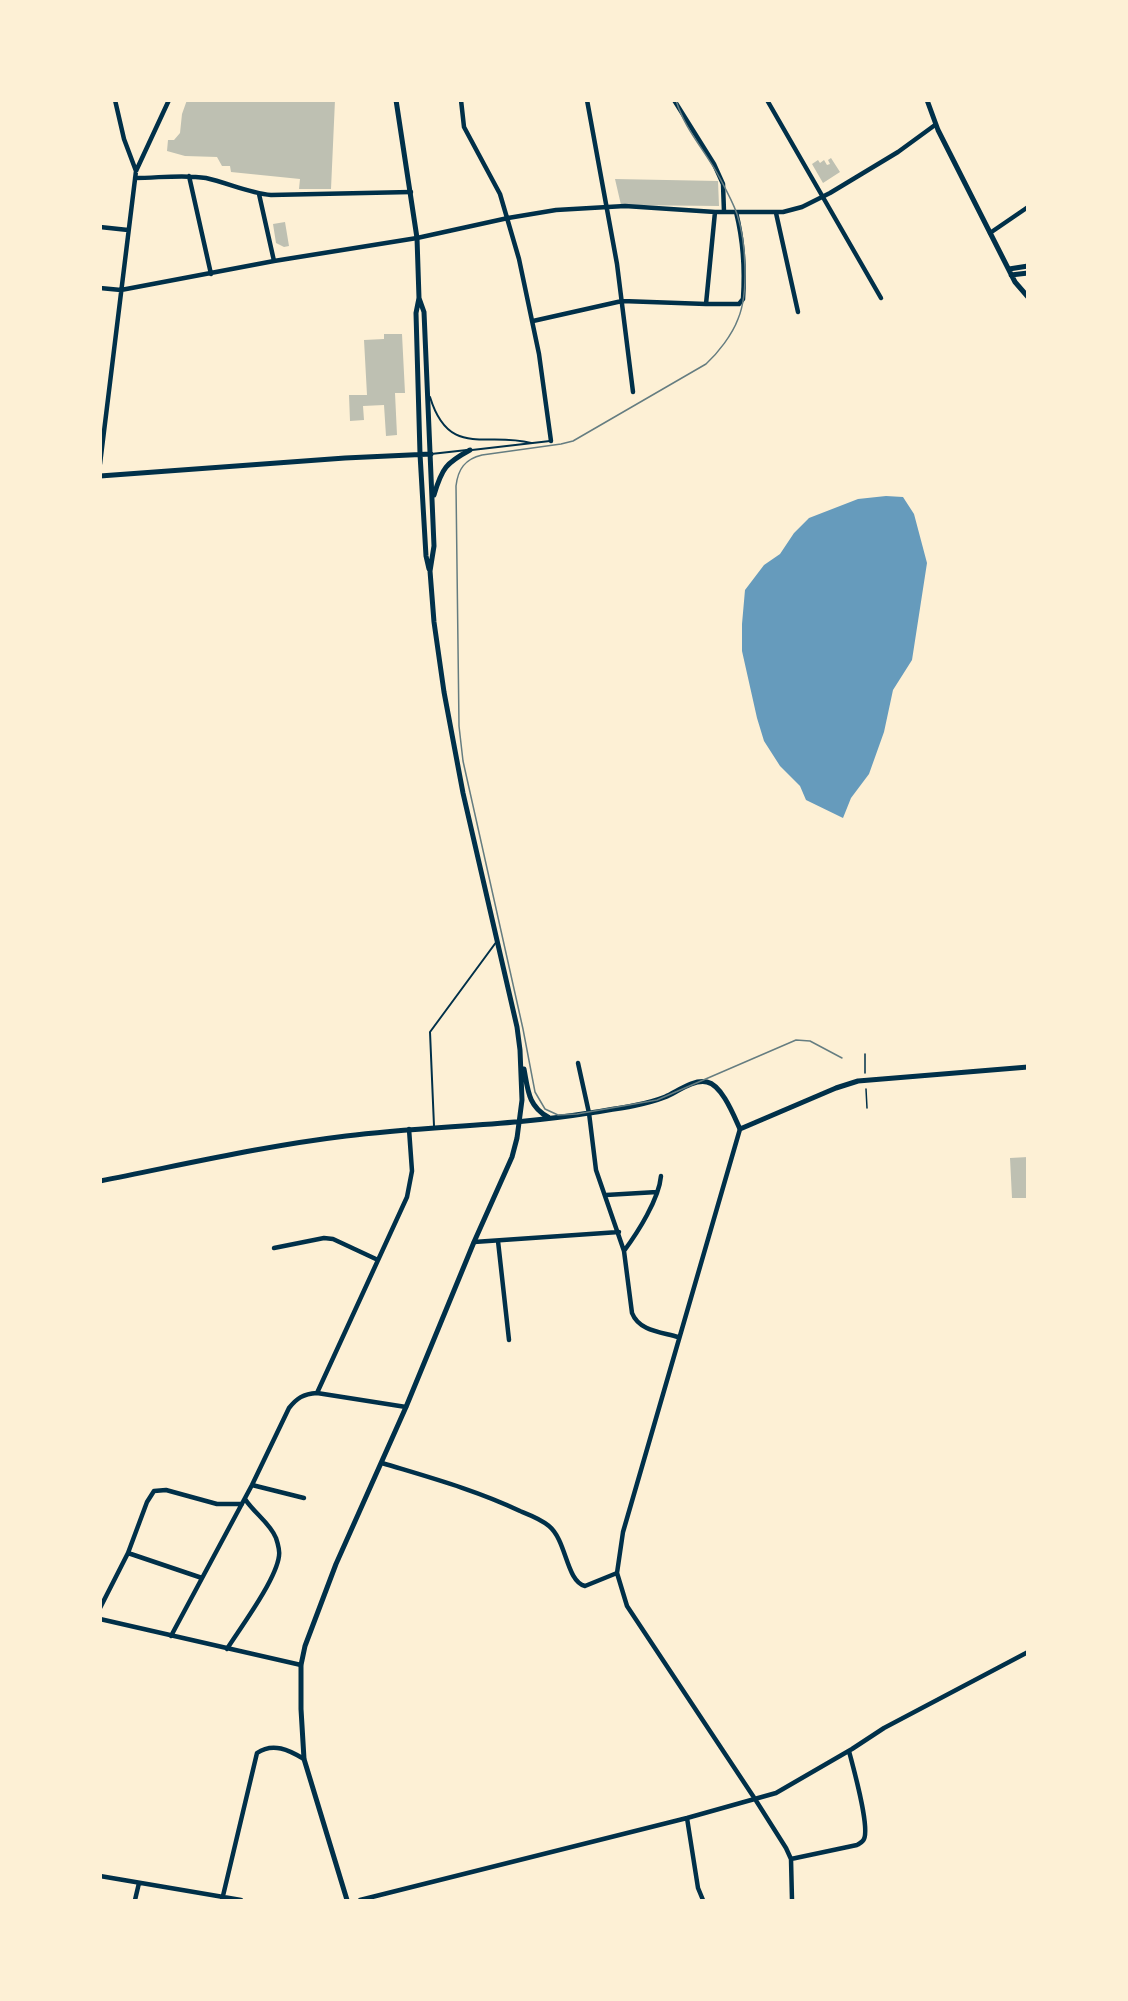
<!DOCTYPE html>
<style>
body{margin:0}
#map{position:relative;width:1128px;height:2001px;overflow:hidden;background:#fdf0d5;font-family:"Source Sans 3",sans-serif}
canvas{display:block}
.frame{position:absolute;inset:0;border:102px solid #fdf0d5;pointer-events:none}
</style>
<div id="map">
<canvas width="1128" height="2001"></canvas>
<div class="frame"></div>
</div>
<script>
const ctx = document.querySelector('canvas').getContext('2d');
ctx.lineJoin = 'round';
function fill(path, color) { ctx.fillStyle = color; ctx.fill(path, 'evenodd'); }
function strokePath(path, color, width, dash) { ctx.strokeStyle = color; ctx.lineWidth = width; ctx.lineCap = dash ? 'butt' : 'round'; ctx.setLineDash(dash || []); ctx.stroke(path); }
fill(new Path2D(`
 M 886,496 L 903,497 L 914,514 L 927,563 L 912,660 L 893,690 L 884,732 L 869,774 L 851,798 L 843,818 L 806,800 L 800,786 L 780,766 L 764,741 L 757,718 L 742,651 L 742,624 L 745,590 L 764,565 L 780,554 L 794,533 L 809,518 L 858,499 Z`), '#669bbc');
fill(new Path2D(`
 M 187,100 L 335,100 L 331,189 L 299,189 L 300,179 L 231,172 L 230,166 L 222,166 L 217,157 L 185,156 L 167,151 L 168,140 L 174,140 L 180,133 L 182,114 Z
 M 831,158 L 840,172 L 823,183 L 812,164 L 818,160 L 820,163 L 824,160 L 827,165 L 830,164 L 828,160 Z
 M 615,179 L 718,181 L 719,206 L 621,205 Z
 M 285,222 L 289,246 L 284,247 L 276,243 L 273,224 Z
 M 384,334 L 402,334 L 405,393 L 395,393 L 397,435 L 386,436 L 384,405 L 363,406 L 364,420 L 350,421 L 349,395 L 367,395 L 364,340 L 384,339 Z
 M 1028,1157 L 1028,1198 L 1012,1198 L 1010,1158 Z`), '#bec0b2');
strokePath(new Path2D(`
 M 865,1073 L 865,1054
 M 866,1089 L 867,1108`), '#003049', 1.5);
strokePath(new Path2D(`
 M 430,397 C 449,459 486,431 531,443
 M 472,450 L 550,441
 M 431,454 L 467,450
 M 434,1126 L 430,1032 L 497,941`), '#003049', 2);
strokePath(new Path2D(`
 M 115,100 L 124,139 L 136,171
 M 461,100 L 464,127 L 500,194 L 519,259 L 539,354 L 551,441
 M 587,100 L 617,264 L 633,392
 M 674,100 L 714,164 L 723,184 L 724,212
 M 767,100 L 881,298
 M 189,176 L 211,274
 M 135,178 C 158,178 184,174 206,178 C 228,183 249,193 271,195 L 411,192
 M 259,194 L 274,261
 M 776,213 L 798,312
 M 100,227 L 128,230
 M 990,233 L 1028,207
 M 100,288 L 121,290 L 274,261 L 417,238 L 508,218 L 556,210 L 625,206 L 715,212 L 783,212 L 802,207 L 830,193 L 898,152 L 935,125
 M 706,304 L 715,212
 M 533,321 L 622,301 L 706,304 L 739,304 L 743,299 C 745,270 743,240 736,212
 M 100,464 L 136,171 L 169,100
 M 578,1063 L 589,1113 L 596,1170 L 624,1251 L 632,1313 C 639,1331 661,1332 678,1337
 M 740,1129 L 623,1532 L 617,1573 L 627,1606 L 755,1799 L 786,1848 L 791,1859 L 792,1900
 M 606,1195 L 657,1192
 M 498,1241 L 509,1340
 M 474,1242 L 619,1232
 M 274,1248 L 324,1238 L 333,1239 L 378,1260
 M 624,1251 C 638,1232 659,1199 661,1176
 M 317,1393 L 407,1197 L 412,1171 L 409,1129
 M 382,1463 C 428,1477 476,1490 520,1511 C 530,1515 541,1519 549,1526 C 567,1541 566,1581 585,1586 L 617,1573
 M 252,1485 L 304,1498
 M 128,1553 L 202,1578
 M 100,1608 L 128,1553 L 147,1502 L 154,1491 L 166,1490 L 217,1504 L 242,1504
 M 100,1619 L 301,1665
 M 171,1636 L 252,1485 L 289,1408 C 297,1398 303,1394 317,1393 L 406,1407
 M 227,1649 C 241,1627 276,1580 279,1556 C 280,1550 278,1544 276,1538 C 270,1523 254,1513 245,1499
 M 687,1818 L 698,1888 L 703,1900
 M 791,1859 L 857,1845 C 860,1843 863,1842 864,1839 C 870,1826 853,1767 849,1751
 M 100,1876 L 241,1900
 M 135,1900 L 139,1883
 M 222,1900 L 257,1753 C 273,1742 289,1750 304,1759
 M 360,1900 L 687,1818 L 776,1793 L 852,1749 L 884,1728 L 1028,1652`), '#003049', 4.5);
strokePath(new Path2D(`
 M 396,100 L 417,238 L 419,298 L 416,313 L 420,454 L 426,556 L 429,569
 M 927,100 L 938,130 L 1015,282 L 1028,297
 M 1009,269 L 1028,266
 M 1011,275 L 1028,273
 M 100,476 L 345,458 L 431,454
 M 434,495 C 442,468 446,463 470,450
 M 524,1069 C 528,1090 528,1106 548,1117
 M 100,1181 C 182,1165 263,1146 346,1136 C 427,1126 509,1126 589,1113 C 614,1109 642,1106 665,1097 C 677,1092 693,1079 707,1082 C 722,1085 734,1116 740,1129 L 836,1088 L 858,1081 L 1028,1067
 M 347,1900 L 304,1759 L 301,1709 L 301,1665 L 305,1646 L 336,1564 L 406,1407 L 474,1242 L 512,1157 L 517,1138 L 522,1100 L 520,1050 L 517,1027 L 463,793 L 444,692 L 434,622 L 430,571 L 434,546 L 424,312 L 419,298`), '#003049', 5);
strokePath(new Path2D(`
 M 676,100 C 684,128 703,148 717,173 C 724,186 732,200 737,214 C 746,241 749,293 738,319 C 732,335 718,353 706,364 L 573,441 L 561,444 L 482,455 C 465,459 458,469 456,486 L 459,726 L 463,761 L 523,1029 L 535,1092 L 545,1109 L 558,1115 L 577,1114 L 657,1100 L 796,1040 L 810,1041 L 842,1058`), '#657d81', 1.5);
</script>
